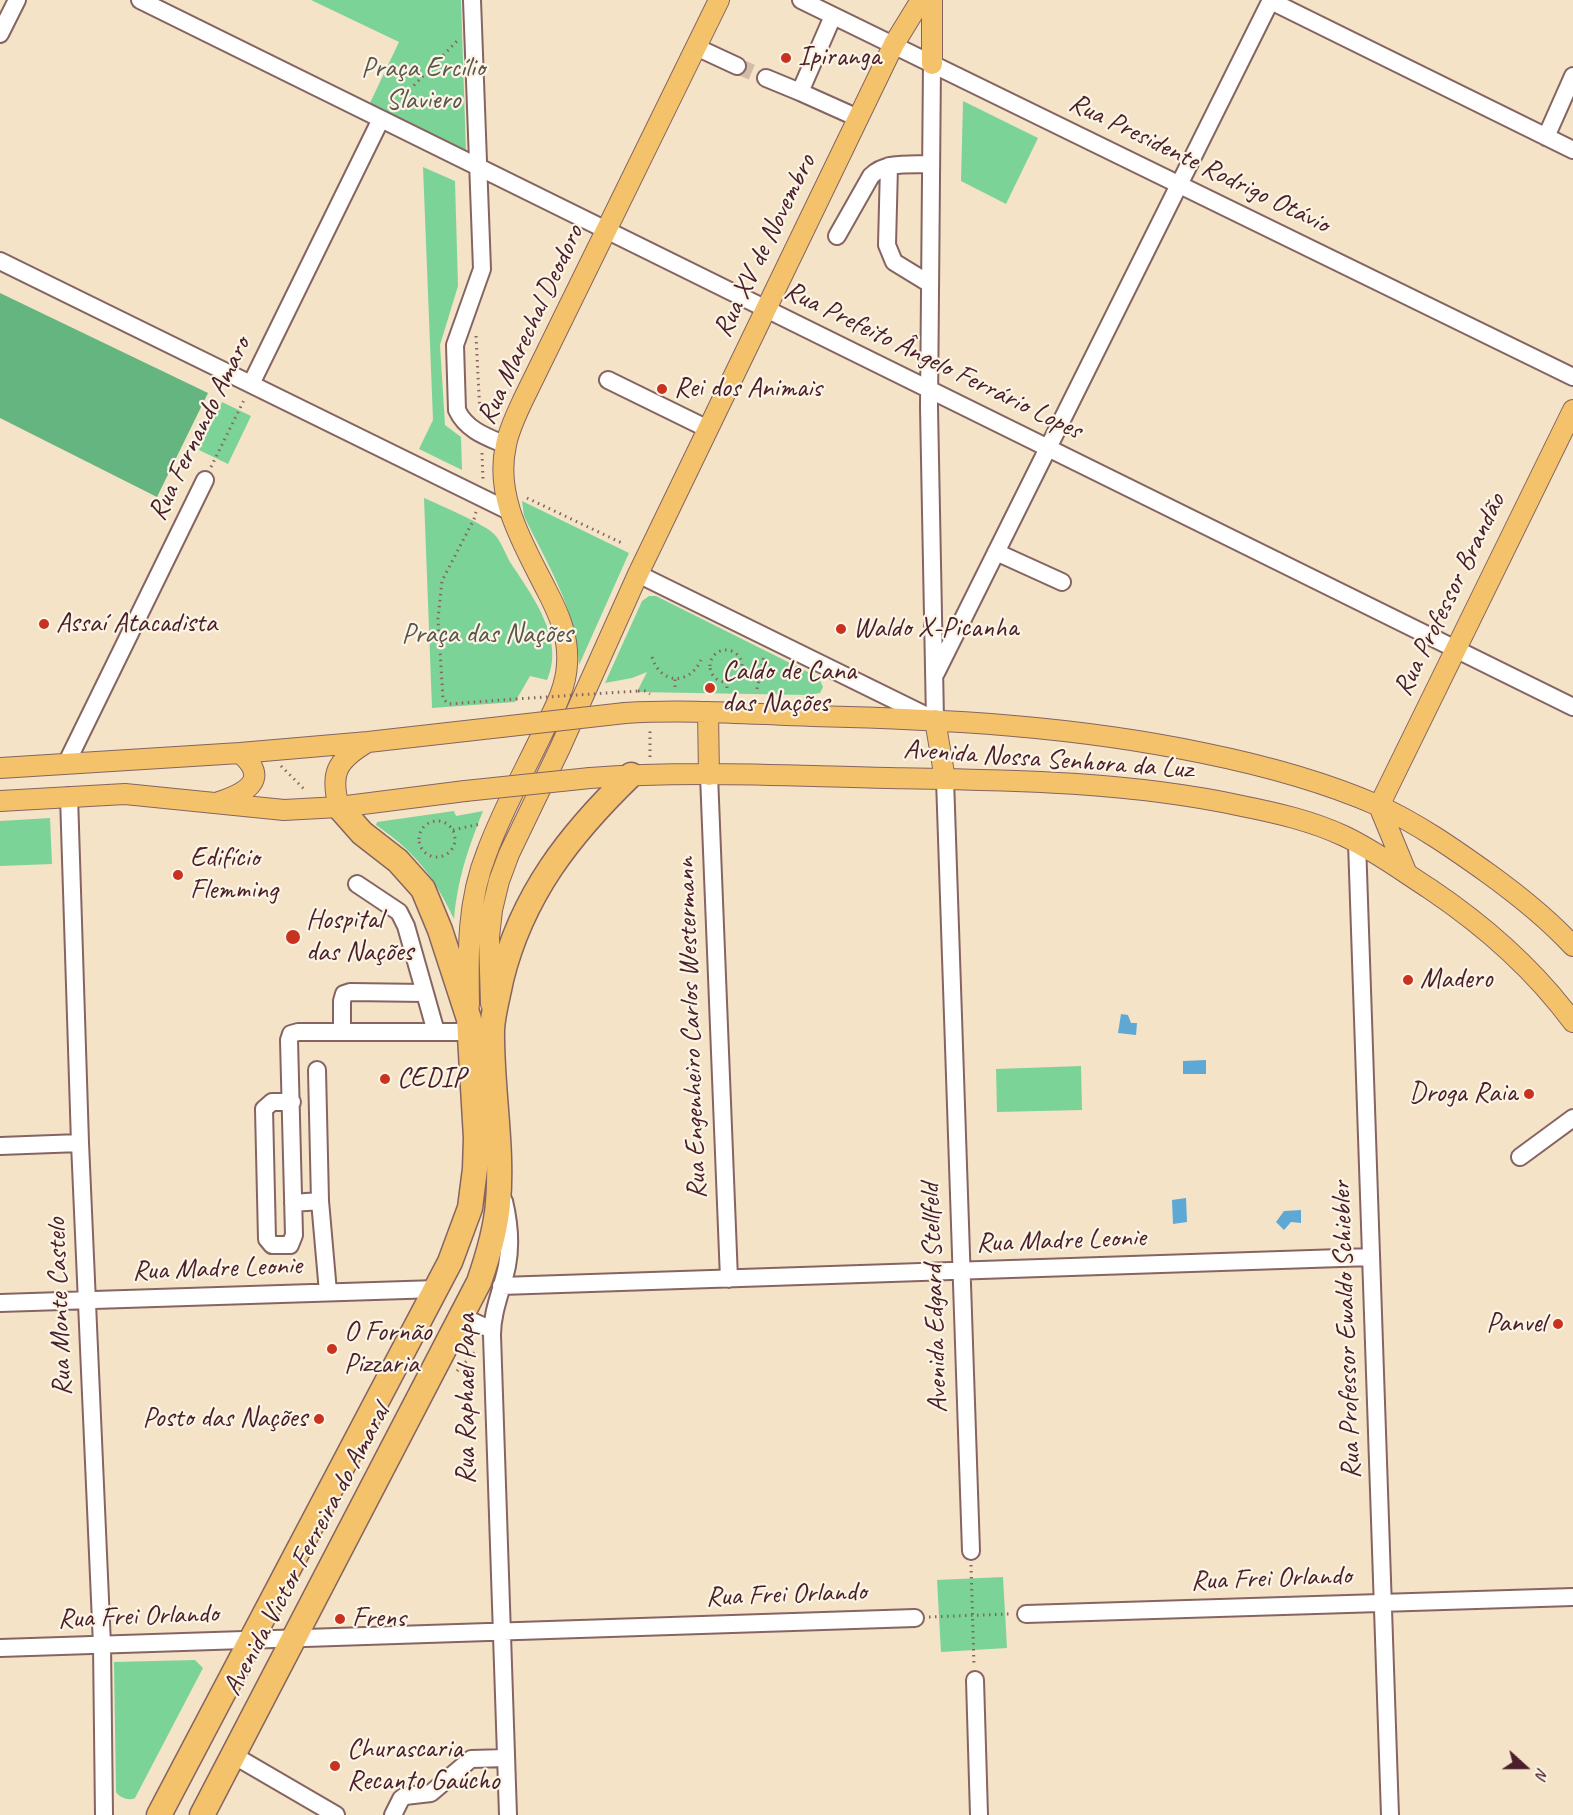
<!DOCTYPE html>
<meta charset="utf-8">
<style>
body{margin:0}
#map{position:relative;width:1573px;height:1815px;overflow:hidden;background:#f4e3c7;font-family:Caveat,sans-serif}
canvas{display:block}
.north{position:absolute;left:1495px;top:1737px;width:60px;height:60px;-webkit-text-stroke:4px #fcf5e5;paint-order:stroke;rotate:111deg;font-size:16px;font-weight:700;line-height:24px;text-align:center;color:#4a1f2b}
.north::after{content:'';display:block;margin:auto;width:21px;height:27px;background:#4a1f2b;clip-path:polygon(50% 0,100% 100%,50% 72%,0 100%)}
</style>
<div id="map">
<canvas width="1573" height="1815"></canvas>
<div class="north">N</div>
</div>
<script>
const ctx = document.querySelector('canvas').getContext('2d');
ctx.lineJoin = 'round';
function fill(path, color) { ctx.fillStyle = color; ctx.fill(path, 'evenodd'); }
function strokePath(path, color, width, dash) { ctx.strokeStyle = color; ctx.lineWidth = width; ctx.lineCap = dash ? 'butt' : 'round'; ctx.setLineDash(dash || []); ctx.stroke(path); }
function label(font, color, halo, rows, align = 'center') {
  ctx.font = font + ' Caveat,sans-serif'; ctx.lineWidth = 4.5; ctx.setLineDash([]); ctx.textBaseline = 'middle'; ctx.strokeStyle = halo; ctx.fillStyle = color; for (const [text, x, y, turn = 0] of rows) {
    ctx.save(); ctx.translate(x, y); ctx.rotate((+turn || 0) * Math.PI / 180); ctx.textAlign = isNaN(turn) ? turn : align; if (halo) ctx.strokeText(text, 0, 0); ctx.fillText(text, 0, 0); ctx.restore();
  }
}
fill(new Path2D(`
 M 311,0 L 461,0 L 466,153 L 369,105 L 399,42 Z
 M 963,101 L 1038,138 L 1006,204 L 961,181 Z
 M 423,167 L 455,181 L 458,286 L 440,345 L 445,425 L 461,437 L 462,470 L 419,449 L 433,420 Z
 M 222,402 L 251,416 L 228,464 L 199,450 Z
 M 424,498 C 438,504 486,525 494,534 C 501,541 505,553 510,562 C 531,594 566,639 547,680 L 530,676 L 515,702 L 432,708 Z
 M 522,501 L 629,553 L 579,665 C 577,610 547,564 524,516 Z
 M 649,596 L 656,596 L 810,673 L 820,680 L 823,687 L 820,693 L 808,695 L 637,692 L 647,672 L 632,678 L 605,683 L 642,601 Z
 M 454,811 L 456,816 L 483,811 C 468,849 458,877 454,919 C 433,875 416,853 376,825 L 377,822 Z
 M 50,818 L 52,864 L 0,866 L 0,821 Z
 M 1081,1066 L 1082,1110 L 997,1112 L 996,1069 Z
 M 1003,1577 L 1007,1648 L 941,1652 L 937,1580 Z
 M 195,1660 L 203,1668 L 135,1798 C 129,1801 120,1798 116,1792 L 114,1662 Z`), '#7cd398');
fill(new Path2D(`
 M 0,293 L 208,393 L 157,497 L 0,418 Z`), '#65b580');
fill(new Path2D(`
 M 1121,1014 L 1128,1015 L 1131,1023 L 1137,1023 L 1136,1035 L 1118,1033 Z
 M 1206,1060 L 1206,1074 L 1183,1074 L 1183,1061 Z
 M 1186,1198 L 1187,1222 L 1173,1224 L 1172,1200 Z
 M 1301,1210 L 1301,1223 L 1291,1222 L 1284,1230 L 1276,1222 L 1284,1211 Z`), '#5da8d5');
strokePath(new Path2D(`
 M 737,66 L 766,78`), '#d2bca8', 16, [16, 8]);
const minor = new Path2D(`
 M 140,0 L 1573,707
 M 472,0 L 482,269 L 455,345 L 457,410 C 466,430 487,437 506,445
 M 801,0 L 1573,377
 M 1271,1 L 1573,150
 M 0,34 L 17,0
 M 696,47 L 737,66
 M 766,78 L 800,92 L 833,16
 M 800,92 L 858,118
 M 1546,137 L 1573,76
 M 889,166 L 887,245 L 894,262 L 930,284
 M 837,236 L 871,176 C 886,161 910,165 931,164
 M 0,261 L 509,511
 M 608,380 L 708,429
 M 251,384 L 381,119
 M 996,552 L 1062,582
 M 638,574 L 935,720 L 929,407 L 932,64
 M 936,673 L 1271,0
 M 67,762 L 205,480
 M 709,775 L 729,1279
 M 945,779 L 971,1551
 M 69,796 L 80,1143 L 102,1645 L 104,1815
 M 1357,842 L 1390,1815
 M 357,884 L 399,912 L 406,926 L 436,1032
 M 342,1031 L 342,1001 L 344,994 L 350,992 L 425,993
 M 292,1102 L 272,1102 L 264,1109 L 267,1239 L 272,1245 L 290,1245 L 294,1235 L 289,1040 L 291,1034 L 298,1032 L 470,1032
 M 0,1146 L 80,1143
 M 1520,1157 L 1573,1118
 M 320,1201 L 328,1292
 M 504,1201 C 509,1222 511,1245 507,1266 C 502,1290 492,1311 492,1335 L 508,1815
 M 293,1203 L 320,1201 L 317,1070
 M 501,1286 L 1371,1257
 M 0,1303 L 437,1289
 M 456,1330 L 462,1322 L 472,1321 L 492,1330
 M 1026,1614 L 1573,1597
 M 0,1648 L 915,1618
 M 975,1680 L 979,1815
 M 233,1755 L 336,1815
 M 393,1815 L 401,1799 L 405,1796 L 431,1793 L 471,1759 L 506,1758`);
const major = new Path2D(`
 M 932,0 L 932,64
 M 708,712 L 709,775
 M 625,713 C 688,709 750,714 812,716 C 943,719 1074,726 1203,753 C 1262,765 1322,781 1377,805 C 1417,823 1454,849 1489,874 C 1518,895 1548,919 1573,946
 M 935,720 L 945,779
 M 0,768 L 240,753 L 368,742 L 501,727
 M 590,778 C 689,770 789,776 888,778 C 1006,780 1126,781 1242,806 C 1277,813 1312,821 1344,836 C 1374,850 1402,871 1430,889 C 1485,926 1533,968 1573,1022
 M 0,801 L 125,794 L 284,810 L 339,807 L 465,791
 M 219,802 C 246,793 271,779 240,753
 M 1379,806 L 1573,410
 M 1379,806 L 1407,874
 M 339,807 C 330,774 336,761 366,743
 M 491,1004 L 489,937 L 492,910 L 499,881 L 509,854 L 560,748 L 638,574 L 894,44 L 921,0
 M 469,1005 C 468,952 467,901 487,852 C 502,811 524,772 543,732 C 553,711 566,689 567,664 C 569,637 559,614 547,591 C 524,545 494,498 506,445 C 509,429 517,413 524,398 L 719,0`);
const highway = new Path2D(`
 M 159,1815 L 450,1262 L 470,1208 L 475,1169 L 476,1138 L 469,1019 L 440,930 L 423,889 L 398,861 L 362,833 L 339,807
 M 202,1815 L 479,1282 C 488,1256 496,1230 498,1203 C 503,1145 491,1087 492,1029 C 493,1013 498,996 501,980 C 522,895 569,835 631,775`);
strokePath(minor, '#866462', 20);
strokePath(major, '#866462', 22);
strokePath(highway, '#866462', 27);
strokePath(new Path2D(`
 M 393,107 L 457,41
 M 476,336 L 480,414
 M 482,453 L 483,480
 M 211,467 L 245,398
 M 527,498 L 624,544
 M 476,512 L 474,519 L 442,581 L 438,619 L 443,699 L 449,704 L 516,699
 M710 666a16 16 0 1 1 32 0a16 16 0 1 1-32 0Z
 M 652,657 C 660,684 689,686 701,660
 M 675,687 L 675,679
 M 727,688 L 727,682
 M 757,689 L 764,655
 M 638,691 L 645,691 L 650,694
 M 650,757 L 650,727
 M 281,766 L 305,790
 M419 839a18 18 0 1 1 36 0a18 18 0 1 1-36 0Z
 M 453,830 L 480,824
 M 457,1371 L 475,1352
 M 971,1565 L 974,1666
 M 929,1617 L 1009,1614`), '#866462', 3, [1.5, 4.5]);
strokePath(minor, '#fff', 16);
strokePath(major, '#f3c26a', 20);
strokePath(highway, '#f3c26a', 24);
const majorBridge = new Path2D(`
 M 501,727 L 625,713
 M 465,791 L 590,778`);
strokePath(majorBridge, '#866462', 22, []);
strokePath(new Path2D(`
 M 516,699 L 638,691`), '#866462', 3, [1.5, 4.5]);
strokePath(majorBridge, '#f3c26a', 20);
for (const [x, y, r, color] of [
 [786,58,6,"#c8321e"],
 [662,389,6,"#c8321e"],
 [44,624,6,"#c8321e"],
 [841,629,6,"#c8321e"],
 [710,688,6,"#c8321e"],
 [178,875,6,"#c8321e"],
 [293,937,8,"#c8321e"],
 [1408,980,6,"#c8321e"],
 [385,1079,6,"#c8321e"],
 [1529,1094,6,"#c8321e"],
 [1558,1324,6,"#c8321e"],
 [332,1349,6,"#c8321e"],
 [319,1419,6,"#c8321e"],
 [340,1619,6,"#c8321e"],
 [335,1766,6,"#c8321e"]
]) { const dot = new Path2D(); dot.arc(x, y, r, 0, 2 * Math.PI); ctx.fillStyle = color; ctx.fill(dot); strokePath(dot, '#fcf5e5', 2); }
label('28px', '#4a1f2b', '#fcf5e5', [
 ["Ipiranga",798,58],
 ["Rei dos Animais",674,389],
 ["Assaí Atacadista",56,624],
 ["Waldo X-Picanha",853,629],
 ["Caldo de Cana",722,672],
 ["das Nações",722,704],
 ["Edifício",190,859],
 ["Flemming",190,891],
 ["Hospital",306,921],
 ["das Nações",306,953],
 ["Madero",1420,980],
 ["CEDIP",397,1079],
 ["Droga Raia",1517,1094,"right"],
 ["Panvel",1546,1324,"right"],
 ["O Fornão",344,1333],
 ["Pizzaria",344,1365],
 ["Posto das Nações",307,1419,"right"],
 ["Frens",352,1619],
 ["Churascaria",347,1750],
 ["Recanto Gaúcho",347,1782]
], 'left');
label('28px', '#59554c', '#fcf5e5', [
 ["Praça Ercílio",423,69],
 ["Slaviero",423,101],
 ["Praça das Nações",487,635]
]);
label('28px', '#4a1f2b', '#fcf5e5', [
 ["Rua Presidente Rodrigo Otávio",1199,164,26],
 ["Rua XV de Novembro",765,246,-64],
 ["Rua Marechal Deodoro",531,325,-65],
 ["Rua Prefeito Ângelo Ferrário Lopes",933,361,26],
 ["Rua Fernando Amaro",200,429,-64],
 ["Rua Professor Brandão",1450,595,-64],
 ["Avenida Nossa Senhora da Luz",1048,760,4],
 ["Rua Engenheiro Carlos Westermann",692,1028,-92],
 ["Rua Madre Leonie",1061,1241,-2],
 ["Rua Madre Leonie",217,1269,-2],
 ["Avenida Edgard Stellfeld",935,1298,-92],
 ["Rua Monte Castelo",60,1307,-92],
 ["Rua Professor Ewaldo Schiebler",1347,1330,-92],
 ["Rua Raphael Papa",467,1399,-90],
 ["Avenida Victor Ferreira do Amaral",307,1550,-62],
 ["Rua Frei Orlando",1271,1579,-2],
 ["Rua Frei Orlando",786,1595,-2],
 ["Rua Frei Orlando",138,1617,-2]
]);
</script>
